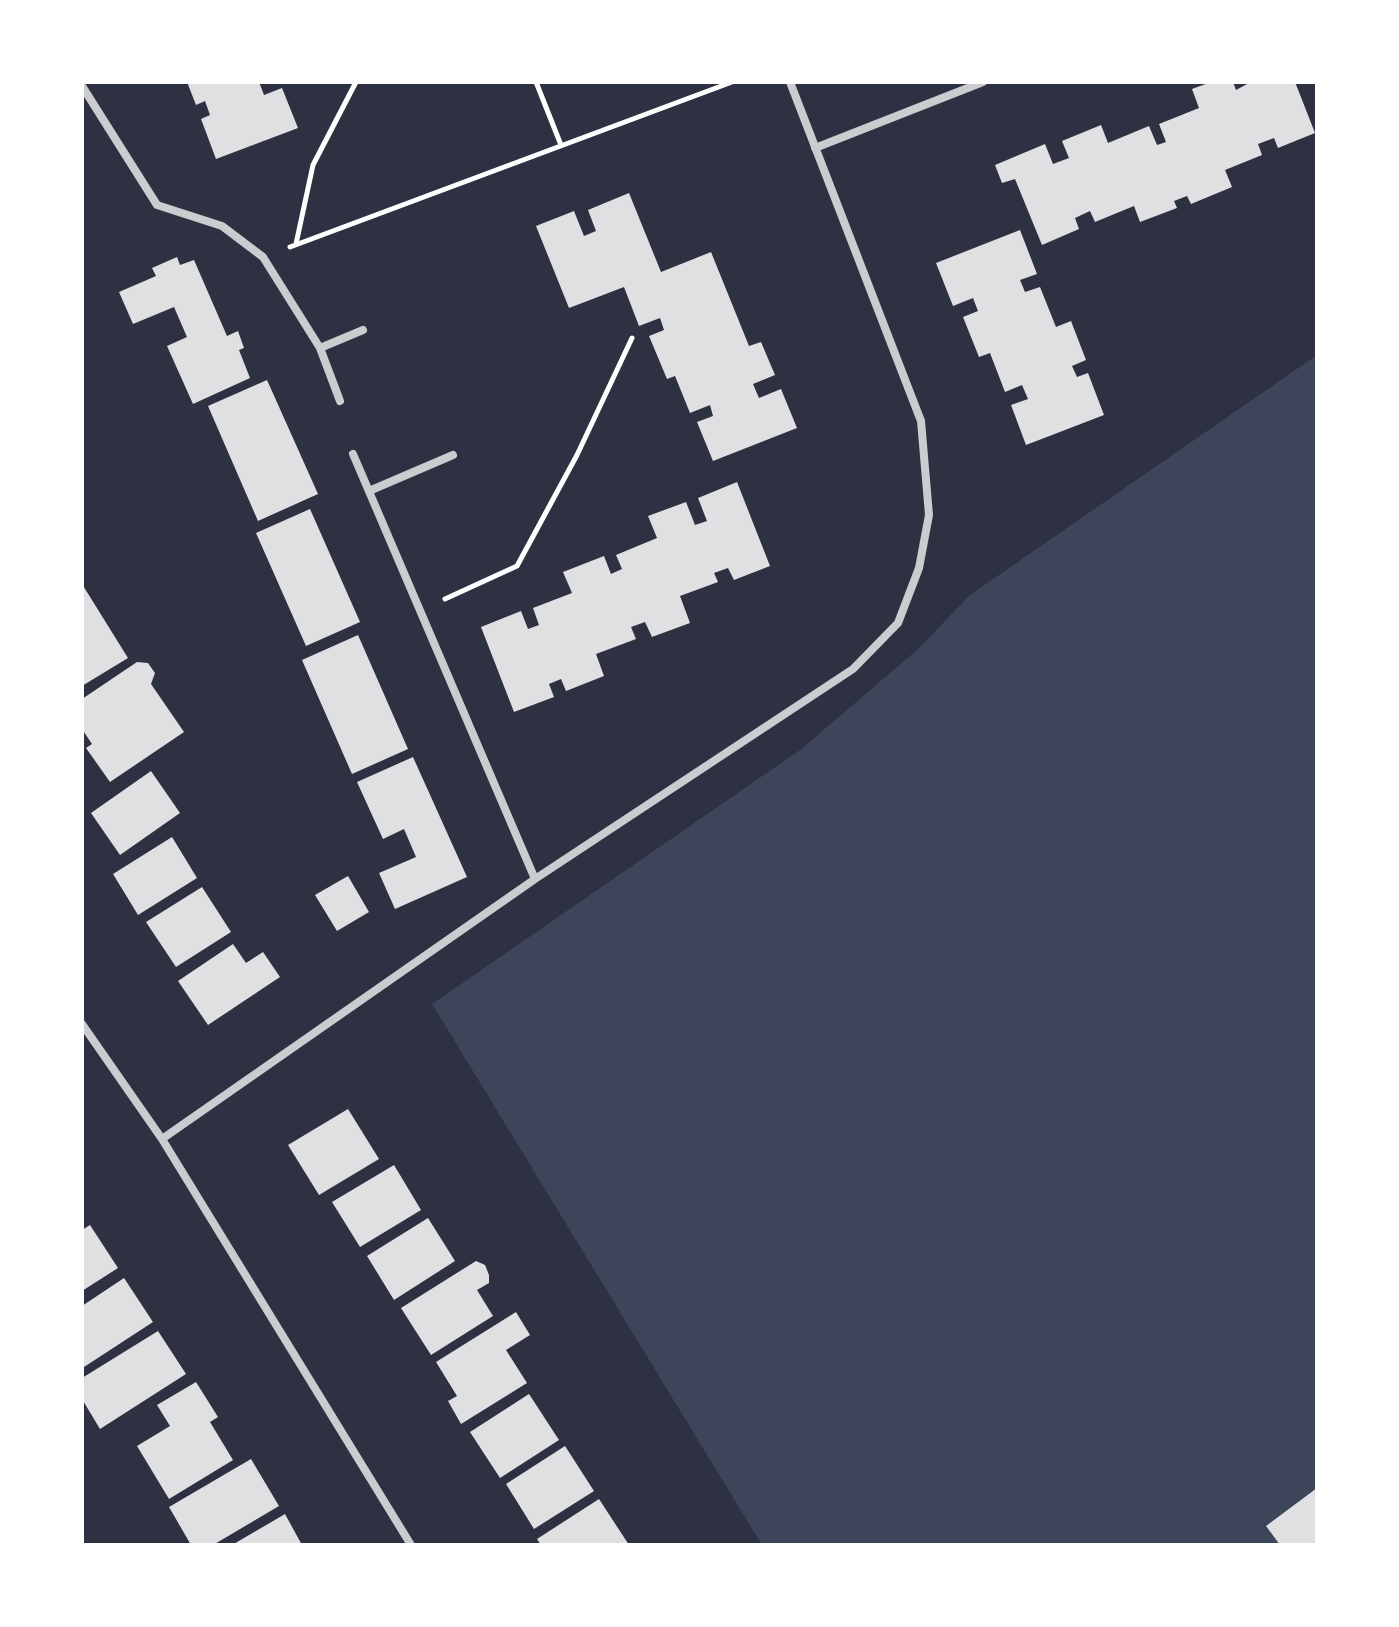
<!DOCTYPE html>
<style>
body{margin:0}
#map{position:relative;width:1399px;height:1627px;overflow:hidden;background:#2d3142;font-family:"Source Serif 4",serif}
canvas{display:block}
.frame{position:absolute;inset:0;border:84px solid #fff;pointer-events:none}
</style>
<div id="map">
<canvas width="1399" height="1627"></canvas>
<div class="frame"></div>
</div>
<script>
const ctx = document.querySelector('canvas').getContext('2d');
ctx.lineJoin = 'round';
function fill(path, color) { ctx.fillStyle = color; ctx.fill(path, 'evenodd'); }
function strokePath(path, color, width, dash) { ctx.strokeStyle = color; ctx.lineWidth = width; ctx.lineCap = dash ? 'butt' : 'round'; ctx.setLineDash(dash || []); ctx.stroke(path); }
fill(new Path2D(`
 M 1317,355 L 1317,1545 L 762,1545 L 432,1004 L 800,750 L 918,649 L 970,595 Z`), '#3c4559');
fill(new Path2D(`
 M 187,82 L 259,82 L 264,95 L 282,88 L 298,128 L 216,159 L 201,119 L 210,115 L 205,101 L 196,105 Z
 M 1211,82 L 1233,82 L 1236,90 L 1251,82 L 1295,82 L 1315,133 L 1278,148 L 1274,138 L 1258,144 L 1262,155 L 1225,170 L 1232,187 L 1191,204 L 1187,196 L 1174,201 L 1177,208 L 1140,222 L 1134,206 L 1095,222 L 1090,211 L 1075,218 L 1079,229 L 1042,245 L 1015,179 L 1002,183 L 995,165 L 1045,144 L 1053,164 L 1069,158 L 1062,141 L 1101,125 L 1108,143 L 1149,126 L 1157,145 L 1166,142 L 1159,124 L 1199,108 L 1192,89 Z
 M 629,193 L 661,272 L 711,252 L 749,346 L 761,342 L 775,375 L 753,384 L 759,398 L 781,389 L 797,428 L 713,461 L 697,422 L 713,416 L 710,405 L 690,413 L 675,376 L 667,379 L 649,336 L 664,330 L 660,318 L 639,326 L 624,287 L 569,308 L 536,226 L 574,211 L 584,236 L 596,231 L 588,210 Z
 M 1020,230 L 1037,274 L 1020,280 L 1025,292 L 1040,287 L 1056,327 L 1071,321 L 1086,360 L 1072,366 L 1077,377 L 1088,373 L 1104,415 L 1026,445 L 1011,405 L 1028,399 L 1022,385 L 1005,392 L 990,353 L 979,357 L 963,317 L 978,311 L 973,298 L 953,306 L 936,263 Z
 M 177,257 L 180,265 L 194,260 L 227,336 L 238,331 L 244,348 L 239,350 L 250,378 L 193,404 L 167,346 L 187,337 L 174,307 L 133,324 L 119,292 L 156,276 L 152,268 Z
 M 267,380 L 318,494 L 258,521 L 208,406 Z
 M 737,482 L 770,566 L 734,580 L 728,568 L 714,573 L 718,582 L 680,596 L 690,623 L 652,637 L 645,622 L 631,627 L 636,639 L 596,654 L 604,676 L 566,691 L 561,679 L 549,684 L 554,697 L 514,712 L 481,627 L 521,611 L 528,629 L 539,625 L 533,608 L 572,593 L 563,572 L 604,556 L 611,574 L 622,569 L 616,555 L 657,538 L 648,516 L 686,502 L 695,525 L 707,521 L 698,498 Z
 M 310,509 L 360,622 L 306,646 L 256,533 Z
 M 82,584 L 128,658 L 82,686 Z
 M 358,635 L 408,749 L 352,774 L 302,660 Z
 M 137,662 L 148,663 L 155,673 L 151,684 L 184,732 L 110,782 L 86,748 L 92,744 L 82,729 L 82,699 Z
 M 413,757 L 467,877 L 395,909 L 379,873 L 416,857 L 404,829 L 383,839 L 357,782 Z
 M 151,771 L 180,813 L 120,855 L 91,813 Z
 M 172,837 L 197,878 L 138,915 L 113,874 Z
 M 348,876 L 369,912 L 337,931 L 315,895 Z
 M 202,887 L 231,932 L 176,967 L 146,922 Z
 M 233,944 L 246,963 L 263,952 L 280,977 L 208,1025 L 178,981 Z
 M 348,1109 L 379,1159 L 319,1195 L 288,1145 Z
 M 394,1165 L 421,1210 L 360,1247 L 332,1202 Z
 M 428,1218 L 455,1261 L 394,1300 L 367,1256 Z
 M 90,1225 L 118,1268 L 82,1291 L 82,1230 Z
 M 476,1261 L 485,1265 L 489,1275 L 489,1283 L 477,1290 L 493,1316 L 431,1355 L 401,1308 Z
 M 124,1278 L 153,1322 L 84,1367 L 82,1364 L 82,1306 Z
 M 516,1312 L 530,1335 L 506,1350 L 527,1383 L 461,1424 L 448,1401 L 457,1396 L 436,1362 Z
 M 158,1331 L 186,1374 L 100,1429 L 82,1399 L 82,1378 Z
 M 196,1382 L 218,1417 L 210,1422 L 233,1460 L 169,1499 L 137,1446 L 170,1426 L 157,1405 Z
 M 529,1394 L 559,1440 L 500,1478 L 470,1432 Z
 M 565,1446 L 594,1491 L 534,1529 L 506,1484 Z
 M 251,1459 L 279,1506 L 213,1545 L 191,1545 L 169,1507 Z
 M 1317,1488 L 1317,1545 L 1280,1545 L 1266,1526 Z
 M 599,1499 L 629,1545 L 541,1545 L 537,1539 Z
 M 285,1514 L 302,1545 L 232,1545 Z`), '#e0e0e3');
strokePath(new Path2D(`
 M 536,82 L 561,145
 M 296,244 L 313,165 L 356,82
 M 290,247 L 732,82
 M 445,599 L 517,566 L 577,455 L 632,338`), '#fff', 5);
strokePath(new Path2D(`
 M 82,86 L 157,205 L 222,226 L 263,257 L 320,348 L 340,401
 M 815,148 L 983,82
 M 320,348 L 363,330
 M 353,454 L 535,879
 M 369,491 L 453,455
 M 82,1024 L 162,1139 L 411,1545
 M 162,1139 L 535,879 L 853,669 L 898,623 L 919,568 L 929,515 L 921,421 L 790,82`), '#caccd0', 8);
</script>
